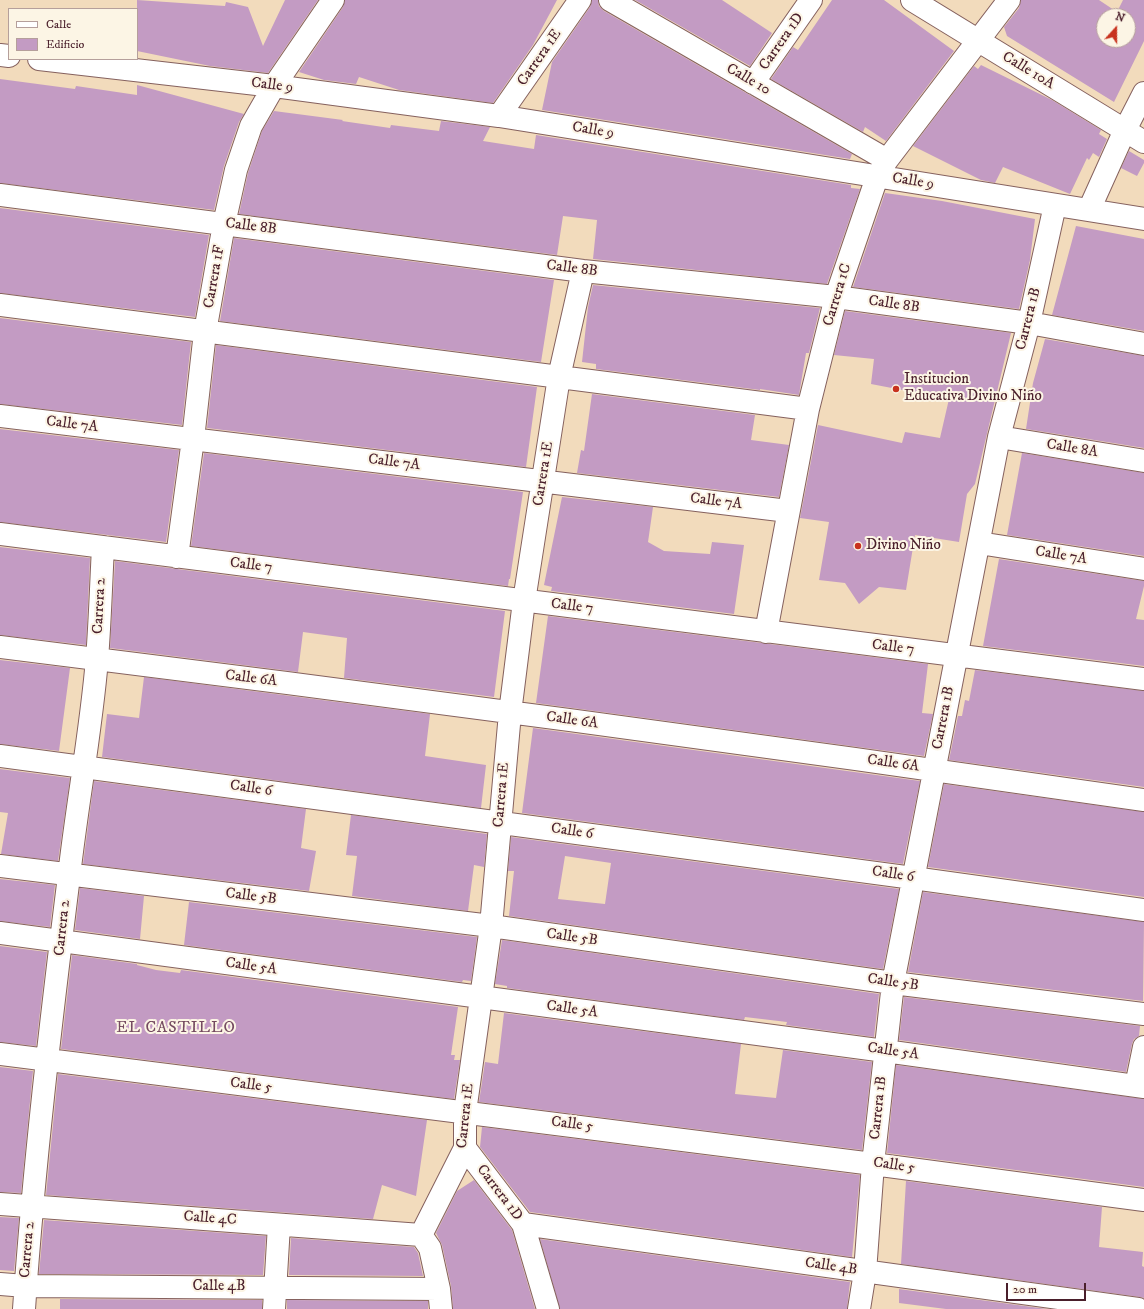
<!DOCTYPE html>
<meta charset="utf-8">
<style>
body{margin:0}
#map{position:relative;width:1144px;height:1309px;overflow:hidden;background:#f2dbbc;font-family:"IM FELL DW Pica",serif}
canvas{display:block}
.legend{position:absolute;left:8px;top:8px;width:130px;height:52px;box-sizing:border-box;background:#fcf5e5;border:1px solid #b59f9b;margin:0;padding:5px 7px;list-style:none;font-size:12px;color:#4a1f2b}
.legend li{display:flex;align-items:center;gap:8px;height:20px}
.legend b{width:20px;border:1px solid #b59f9b}
.north{position:absolute;left:1096px;top:8px;width:40px;height:40px;box-sizing:border-box;background:#fcf5e5;border:1px solid #b59f9b;border-radius:50%;rotate:21deg;font-size:11px;font-weight:700;line-height:16px;text-align:center;color:#4a1f2b}
.north::after{content:'';display:block;margin:auto;width:14px;height:18px;background:#c8321e;clip-path:polygon(50% 0,100% 100%,50% 72%,0 100%)}
.scale{position:absolute;left:1006px;top:1283px;width:80px;height:18px;box-sizing:border-box;border:2px solid #4a1f2b;border-top:0;padding-left:5px;font-size:12px;line-height:14px;white-space:nowrap;color:#4a1f2b;-webkit-text-stroke:3px #fcf5e5;paint-order:stroke}
</style>
<div id="map">
<canvas width="1144" height="1309"></canvas>
<ul class="legend">
<li><b style="height:5px;background:#fff"></b>Calle</li>
<li><b style="height:11px;background:#c39bc3"></b>Edificio</li>
</ul>
<div class="north">N</div>
<div class="scale">20 m</div>
</div>
<script>
const ctx = document.querySelector('canvas').getContext('2d');
ctx.lineJoin = 'round';
function fill(path, color) { ctx.fillStyle = color; ctx.fill(path, 'evenodd'); }
function strokePath(path, color, width, dash) { ctx.strokeStyle = color; ctx.lineWidth = width; ctx.lineCap = dash ? 'butt' : 'round'; ctx.setLineDash(dash || []); ctx.stroke(path); }
function label(font, color, halo, rows, align = 'center') {
  ctx.font = font + ' "IM FELL DW Pica",serif'; ctx.lineWidth = 4; ctx.setLineDash([]); ctx.textBaseline = 'middle'; ctx.strokeStyle = halo; ctx.fillStyle = color; for (const [text, x, y, turn = 0] of rows) {
    ctx.save(); ctx.translate(x, y); ctx.rotate((+turn || 0) * Math.PI / 180); ctx.textAlign = isNaN(turn) ? turn : align; if (halo) ctx.strokeText(text, 0, 0); ctx.fillText(text, 0, 0); ctx.restore();
  }
}
fill(new Path2D(`
 M 137,0 L 225,6 L 226,2 L 248,7 L 263,46 L 285,0 L 318,0 L 268,73 L 210,66 L 137,51 Z
 M 345,0 L 557,0 L 533,45 L 493,103 L 399,90 L 359,77 L 356,84 L 324,80 L 299,72 L 343,7 Z
 M 592,0 L 598,0 L 599,6 L 604,11 L 852,154 L 850,159 L 542,110 L 552,62 L 590,7 Z
 M 635,0 L 722,0 L 772,33 L 750,66 Z
 M 832,0 L 884,0 L 954,51 L 886,141 L 865,127 L 863,132 L 771,79 L 793,47 L 798,50 Z
 M 1021,0 L 1099,0 L 1117,12 L 1123,0 L 1144,0 L 1144,41 L 1114,102 L 1007,36 L 1004,27 L 1019,8 ZM 1104,16 L 1128,16 L 1128,40 L 1104,40 Z
 M 981,65 L 1052,100 L 1101,130 L 1099,134 L 1107,139 L 1099,157 L 1093,153 L 1089,160 L 1087,158 L 1070,194 L 1003,167 L 995,183 L 981,180 L 913,146 L 974,66 L 978,69 Z
 M 0,79 L 75,89 L 76,86 L 137,95 L 137,85 L 244,114 L 239,122 L 224,166 L 214,210 L 0,183 Z
 M 274,111 L 343,120 L 342,121 L 390,128 L 391,125 L 439,131 L 441,121 L 490,127 L 483,141 L 534,149 L 536,135 L 851,185 L 851,188 L 860,189 L 827,284 L 593,259 L 597,220 L 563,216 L 557,255 L 239,214 L 248,173 L 262,131 Z
 M 1129,151 L 1144,160 L 1144,163 L 1137,176 L 1121,168 Z
 M 885,193 L 942,201 L 1035,219 L 1030,260 L 1019,309 L 853,287 Z
 M 0,208 L 209,235 L 195,317 L 0,293 Z
 M 1076,226 L 1144,239 L 1144,331 L 1052,315 Z
 M 234,238 L 554,280 L 541,362 L 220,321 Z
 M 593,285 L 820,308 L 809,353 L 806,353 L 799,395 L 760,389 L 760,390 L 596,369 L 596,364 L 582,362 L 588,307 Z
 M 845,311 L 1011,333 L 975,484 L 967,494 L 959,542 L 915,535 L 906,590 L 879,587 L 859,604 L 845,583 L 819,580 L 829,522 L 800,518 L 818,425 L 902,443 L 905,432 L 940,438 L 949,399 L 871,384 L 874,359 L 834,355 Z
 M 0,318 L 191,342 L 182,425 L 0,404 Z
 M 1045,339 L 1144,356 L 1144,448 L 1026,429 L 1033,383 Z
 M 216,345 L 537,387 L 526,467 L 207,428 Z
 M 592,394 L 755,415 L 751,440 L 789,445 L 779,497 L 577,473 L 581,450 L 584,451 Z
 M 0,429 L 179,450 L 166,542 L 0,522 Z
 M 204,453 L 523,492 L 510,579 L 509,579 L 508,586 L 191,546 Z
 M 1022,453 L 1144,473 L 1144,556 L 1007,535 Z
 M 562,497 L 653,507 L 648,542 L 664,551 L 710,554 L 712,542 L 744,545 L 734,614 L 551,591 L 552,587 L 544,585 Z
 M 0,547 L 90,558 L 86,645 L 0,635 Z
 M 999,559 L 1144,581 L 1144,586 L 1136,619 L 1144,620 L 1144,666 L 983,646 Z
 M 115,561 L 505,611 L 494,697 L 344,678 L 347,638 L 303,632 L 298,672 L 110,648 Z
 M 548,616 L 928,664 L 922,713 L 933,714 L 924,756 L 536,703 Z
 M 0,660 L 70,668 L 59,751 L 0,744 Z
 M 975,670 L 1144,691 L 1144,787 L 949,760 L 958,716 L 962,716 L 965,700 L 969,701 Z
 M 144,677 L 430,714 L 425,756 L 486,765 L 481,808 L 102,757 L 107,714 L 139,718 Z
 M 533,728 L 920,781 L 903,864 L 522,813 Z
 M 0,769 L 70,778 L 58,861 L 1,854 L 8,813 L 0,812 Z
 M 94,781 L 306,809 L 301,848 L 316,851 L 309,891 L 83,864 Z
 M 944,784 L 1144,812 L 1144,897 L 928,867 Z
 M 351,815 L 487,834 L 484,867 L 474,865 L 468,911 L 352,896 L 357,856 L 346,855 Z
 M 511,837 L 899,889 L 883,969 L 509,916 L 514,871 L 508,871 ZM 565,856 L 611,863 L 605,904 L 558,899 Z
 M 0,879 L 55,885 L 50,927 L 0,921 Z
 M 80,888 L 144,896 L 140,939 L 75,930 Z
 M 923,892 L 1144,922 L 1143,1001 L 908,972 Z
 M 189,902 L 477,937 L 471,981 L 463,980 L 462,982 L 184,945 Z
 M 502,940 L 879,994 L 874,1037 L 786,1025 L 787,1022 L 745,1017 L 744,1020 L 507,988 L 507,986 L 495,984 Z
 M 0,946 L 47,952 L 36,1046 L 0,1042 Z
 M 72,955 L 137,964 L 137,965 L 156,970 L 180,973 L 181,970 L 458,1007 L 451,1055 L 455,1055 L 454,1060 L 460,1060 L 454,1099 L 61,1049 Z
 M 904,997 L 1140,1026 L 1139,1036 L 1134,1039 L 1132,1044 L 1126,1072 L 899,1040 Z
 M 504,1013 L 741,1044 L 735,1094 L 776,1098 L 783,1050 L 872,1062 L 862,1150 L 479,1102 L 485,1062 L 498,1064 Z
 M 896,1065 L 1144,1099 L 1144,1187 L 887,1153 Z
 M 0,1067 L 33,1071 L 21,1193 L 0,1192 Z
 M 58,1074 L 427,1120 L 416,1196 L 382,1185 L 373,1219 L 46,1195 Z
 M 482,1127 L 860,1175 L 852,1257 L 530,1212 L 480,1147 Z
 M 474,1180 L 512,1230 L 535,1309 L 453,1309 L 451,1286 L 442,1245 L 436,1233 L 457,1191 Z
 M 906,1181 L 1102,1207 L 1099,1247 L 1143,1252 L 1142,1266 L 1144,1267 L 1144,1298 L 1140,1297 L 901,1264 Z
 M 0,1217 L 19,1218 L 14,1271 L 0,1270 Z
 M 44,1220 L 266,1236 L 263,1275 L 39,1274 Z
 M 291,1238 L 414,1247 L 418,1253 L 423,1276 L 289,1275 Z
 M 540,1239 L 850,1282 L 847,1309 L 560,1309 Z
 M 899,1289 L 1047,1309 L 946,1309 L 899,1303 Z
 M 60,1299 L 262,1300 L 262,1309 L 60,1309 Z
 M 287,1300 L 428,1301 L 428,1309 L 287,1309 Z`), '#c39bc3');
const minor = new Path2D(`
 M 610,0 L 887,160
 M 912,0 L 1144,142
 M 0,55 L 9,56
 M 39,59 L 274,86 L 499,116 L 1144,219
 M 753,83 L 811,0
 M 499,116 L 580,0
 M 0,195 L 583,271 L 836,297 L 1029,323 L 1144,344
 M 1089,210 L 1125,130 L 1144,93
 M 0,305 L 808,409
 M 0,416 L 788,511
 M 999,437 L 1144,461
 M 0,534 L 1144,679
 M 979,543 L 1144,569
 M 177,557 L 193,439 L 205,332 L 224,224 L 236,170 L 251,126 L 274,86 L 333,0
 M 766,632 L 808,409 L 836,297 L 877,177 L 887,160 L 1009,0
 M 0,647 C 382,694 763,745 1144,800
 M 0,756 L 913,878 L 1144,910
 M 0,866 L 491,926 L 893,983 L 1144,1014
 M 0,933 L 885,1051 L 1144,1087
 M 0,1054 L 873,1164 L 1144,1200
 M 1136,1086 L 1144,1047
 M 465,1148 L 523,1224 L 548,1309
 M 0,1204 L 421,1235
 M 523,1224 L 1138,1309
 M 421,1235 L 465,1148 L 465,1112 L 491,926 L 510,713 L 524,601 L 559,377 L 583,271
 M 421,1235 L 430,1248 L 439,1289 L 441,1309
 M 0,1284 L 25,1286 L 439,1289
 M 24,1309 C 34,1164 51,1020 69,876 C 77,804 91,732 97,659 C 100,622 101,585 103,547
 M 274,1309 L 279,1225
 M 859,1309 L 865,1272 L 873,1164 L 893,983 L 999,437 L 1029,323 L 1055,205`);
strokePath(minor, '#85615e', 24);
strokePath(minor, '#fff', 22);
for (const [x, y, r, color] of [
 [896,389,4,"#c8321e"],
 [858,546,4,"#c8321e"]
]) { const dot = new Path2D(); dot.arc(x, y, r, 0, 2 * Math.PI); ctx.fillStyle = color; ctx.fill(dot); strokePath(dot, '#fcf5e5', 1.5); }
label('15px', '#4a1f2b', '#fcf5e5', [
 ["Carrera 1D",782,42,-55],
 ["Carrera 1E",540,58,-55],
 ["Calle 10A",1028,71,31],
 ["Calle 10",748,80,30],
 ["Calle 9",272,86,7],
 ["Calle 9",593,131,9],
 ["Calle 9",913,182,9],
 ["Calle 8B",251,227,7],
 ["Calle 8B",572,269,7],
 ["Carrera 1F",215,277,-80],
 ["Carrera 1C",838,295,-73],
 ["Calle 8B",894,305,8],
 ["Carrera 1B",1029,319,-76],
 ["Calle 7A",72,425,7],
 ["Calle 8A",1072,449,9],
 ["Calle 7A",394,463,7],
 ["Carrera 1E",544,474,-81],
 ["Calle 7A",716,502,7],
 ["Calle 7A",1061,556,9],
 ["Calle 7",251,566,7],
 ["Carrera 2",100,606,-87],
 ["Calle 7",572,607,7],
 ["Calle 7",893,648,7],
 ["Calle 6A",251,679,7],
 ["Carrera 1B",944,718,-79],
 ["Calle 6A",572,721,8],
 ["Calle 6A",893,764,8],
 ["Calle 6",251,789,8],
 ["Carrera 1E",502,795,-85],
 ["Calle 6",572,832,8],
 ["Calle 6",893,875,8],
 ["Calle 5B",251,897,7],
 ["Carrera 2",63,928,-84],
 ["Calle 5B",572,938,8],
 ["Calle 5A",251,967,8],
 ["Calle 5B",893,983,8],
 ["Calle 5A",572,1010,8],
 ["Calle 5A",893,1052,8],
 ["Calle 5",251,1086,7],
 ["Carrera 1B",879,1108,-84],
 ["Carrera 1E",466,1116,-84],
 ["Calle 5",572,1125,7],
 ["Calle 5",894,1166,8],
 ["Carrera 1D",499,1193,53],
 ["Calle 4C",210,1219,4],
 ["Carrera 2",28,1250,-85],
 ["Calle 4B",831,1267,8],
 ["Calle 4B",219,1287]
]);
label('15px', '#4a1f2b', '#fcf5e5', [
 ["Institucion",904,380],
 ["Educativa Divino Niño",904,397],
 ["Divino Niño",866,546]
], 'left');
ctx.letterSpacing = '1px';
label('16px', '#744a60', '#fcf5e5', [
 ["EL CASTILLO",176,1029]
]);
ctx.letterSpacing = '0px';
</script>
